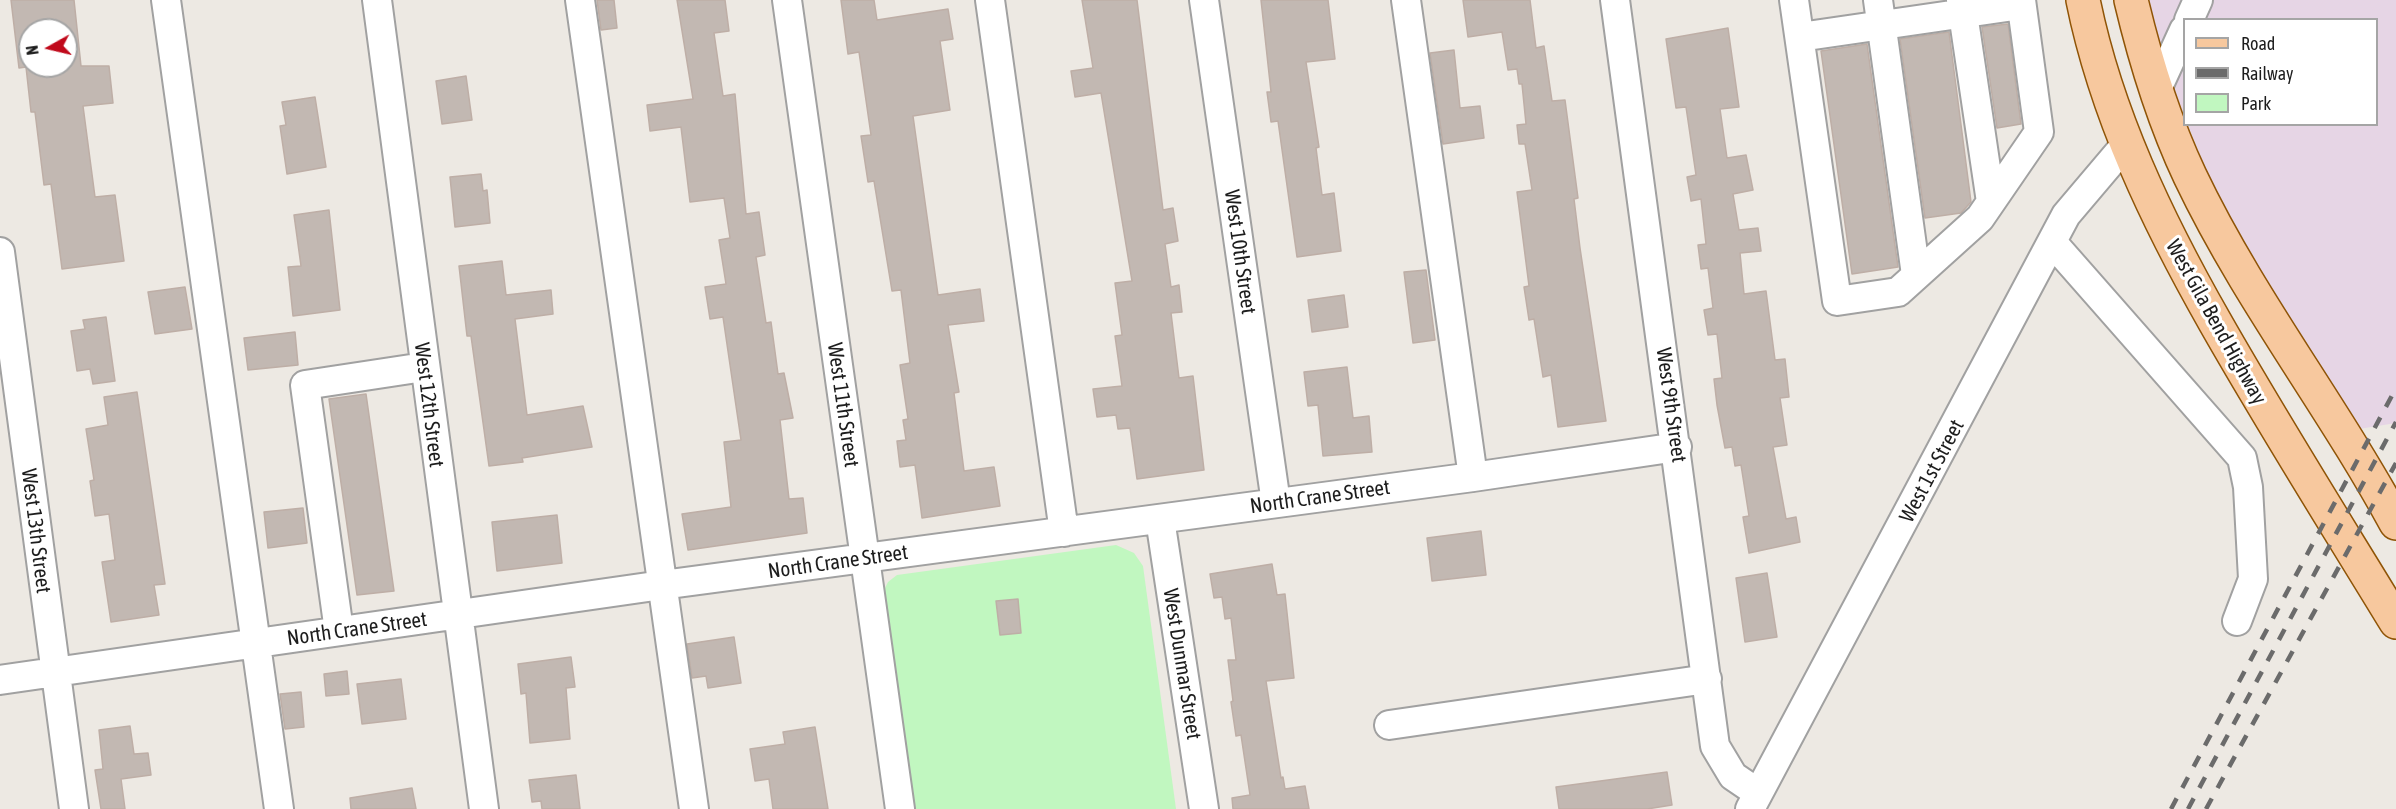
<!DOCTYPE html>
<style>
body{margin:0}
#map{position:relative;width:2396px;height:809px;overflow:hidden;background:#ede9e3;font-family:"Asap Condensed",sans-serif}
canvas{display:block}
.legend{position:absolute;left:2183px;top:18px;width:195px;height:108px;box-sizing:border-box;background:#fff;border:2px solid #a5a5a5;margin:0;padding:8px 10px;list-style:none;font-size:18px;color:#1d1d1d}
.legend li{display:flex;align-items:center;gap:12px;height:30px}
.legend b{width:30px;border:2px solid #a5a5a5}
.north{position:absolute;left:18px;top:18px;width:60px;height:60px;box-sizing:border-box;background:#fff;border:2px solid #a5a5a5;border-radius:50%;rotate:262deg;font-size:16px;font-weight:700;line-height:24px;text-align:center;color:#1d1d1d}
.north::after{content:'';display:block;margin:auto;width:21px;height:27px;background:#c0091b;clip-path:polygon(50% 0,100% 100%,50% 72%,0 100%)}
</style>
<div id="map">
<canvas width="2396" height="809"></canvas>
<ul class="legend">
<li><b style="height:8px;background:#f7c89e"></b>Road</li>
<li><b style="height:8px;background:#6b6b6b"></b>Railway</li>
<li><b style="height:16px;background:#c1f7c0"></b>Park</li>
</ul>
<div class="north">N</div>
</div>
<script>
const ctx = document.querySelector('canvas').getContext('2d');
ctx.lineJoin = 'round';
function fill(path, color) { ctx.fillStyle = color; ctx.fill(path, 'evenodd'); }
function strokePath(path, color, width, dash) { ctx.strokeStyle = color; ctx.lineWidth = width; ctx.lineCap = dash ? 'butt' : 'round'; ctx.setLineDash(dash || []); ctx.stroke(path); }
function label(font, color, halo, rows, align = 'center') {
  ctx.font = font + ' "Asap Condensed",sans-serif'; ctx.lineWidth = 6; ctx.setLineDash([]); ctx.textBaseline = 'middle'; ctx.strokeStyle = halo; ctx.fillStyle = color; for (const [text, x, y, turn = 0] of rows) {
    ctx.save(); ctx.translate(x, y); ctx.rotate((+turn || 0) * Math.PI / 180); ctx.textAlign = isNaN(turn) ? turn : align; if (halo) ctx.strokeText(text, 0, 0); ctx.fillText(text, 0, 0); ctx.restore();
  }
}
fill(new Path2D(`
 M 2146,0 L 2396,0 L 2396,423 L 2359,429 L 2224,217 L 2188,125 L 2376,124 L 2376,20 L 2184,20 L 2184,115 L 2160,53 Z`), '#e6d5e5');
fill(new Path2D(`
 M 1116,545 L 1134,553 L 1143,566 L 1176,809 L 910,809 L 881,596 L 888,582 L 897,575 Z`), '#c1f7c0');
const building = new Path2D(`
 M 11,0 L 74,0 L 81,66 L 109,66 L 113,103 L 83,106 L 95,197 L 115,195 L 124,261 L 62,269 L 51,184 L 44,185 L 35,112 L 31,112 L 26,67 L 19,68 ZM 30,30 L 66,30 L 66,66 L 30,66 Z
 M 597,0 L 614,0 L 617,28 L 601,30 Z
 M 677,0 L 725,0 L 729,31 L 714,33 L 723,96 L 735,94 L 746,214 L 759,212 L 765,255 L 756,257 L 766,323 L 771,322 L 778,374 L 784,373 L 793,418 L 780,420 L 789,499 L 803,498 L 807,533 L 688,550 L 682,514 L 731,507 L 724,442 L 741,440 L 723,317 L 710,319 L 705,287 L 726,284 L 719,240 L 730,238 L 724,198 L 690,202 L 681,127 L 650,131 L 647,105 L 693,99 Z
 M 841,0 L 874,0 L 877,20 L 948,9 L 953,39 L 940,41 L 950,110 L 913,116 L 938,295 L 980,289 L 984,321 L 948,325 L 959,392 L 954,393 L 964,471 L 994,467 L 1000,506 L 922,518 L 915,465 L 900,467 L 897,441 L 906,440 L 903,420 L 908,419 L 900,365 L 910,363 L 901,290 L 892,291 L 874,181 L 868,182 L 861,136 L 871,135 L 859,52 L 848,54 Z
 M 1082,0 L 1137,0 L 1163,210 L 1173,208 L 1178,241 L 1165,244 L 1171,287 L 1179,285 L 1182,312 L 1171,313 L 1179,378 L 1193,376 L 1204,470 L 1137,479 L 1130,428 L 1118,429 L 1116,415 L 1097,417 L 1093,389 L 1122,386 L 1115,336 L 1122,335 L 1115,283 L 1132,281 L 1101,93 L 1075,97 L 1071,71 L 1093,68 Z
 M 1261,0 L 1328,0 L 1335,59 L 1306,62 L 1319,147 L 1316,148 L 1322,195 L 1334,193 L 1341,251 L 1297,257 L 1278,121 L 1271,122 L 1267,92 L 1271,92 Z
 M 1463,0 L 1530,0 L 1536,48 L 1544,46 L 1552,101 L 1565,100 L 1578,198 L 1574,199 L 1580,248 L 1606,421 L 1558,427 L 1551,375 L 1543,377 L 1534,319 L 1529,320 L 1524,287 L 1529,286 L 1517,192 L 1532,190 L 1525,144 L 1519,144 L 1517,125 L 1526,124 L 1522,84 L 1519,84 L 1517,69 L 1508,70 L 1502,32 L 1468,37 Z
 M 2008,24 L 2021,124 L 1997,128 L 1982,27 Z
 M 1728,28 L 1739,107 L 1720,109 L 1727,158 L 1746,155 L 1753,190 L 1733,194 L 1739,230 L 1758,228 L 1761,251 L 1740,253 L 1744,294 L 1766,291 L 1775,360 L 1785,359 L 1789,397 L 1780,398 L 1787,445 L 1773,447 L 1786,519 L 1796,517 L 1800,542 L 1749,553 L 1743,517 L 1749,516 L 1741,465 L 1735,466 L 1732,447 L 1725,448 L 1717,405 L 1714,379 L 1722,378 L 1717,334 L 1708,335 L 1704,310 L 1713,308 L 1708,268 L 1701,269 L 1698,245 L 1706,244 L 1701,199 L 1691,201 L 1687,177 L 1696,175 L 1686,107 L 1676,108 L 1666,39 Z
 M 1949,32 L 1971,202 L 1961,213 L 1925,218 L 1900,39 Z
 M 1867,44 L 1898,267 L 1852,274 L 1821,51 Z
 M 1454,50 L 1460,108 L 1480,106 L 1484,138 L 1443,144 L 1430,53 Z
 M 466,76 L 472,120 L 442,124 L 436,81 Z
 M 315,97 L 326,167 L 287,174 L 280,126 L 286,125 L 282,102 Z
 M 481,174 L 483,191 L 487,190 L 490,223 L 455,227 L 450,177 Z
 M 329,210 L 340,310 L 293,316 L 288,267 L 301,266 L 294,215 Z
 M 502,261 L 506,295 L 551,290 L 553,314 L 515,319 L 527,415 L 583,406 L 592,447 L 522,458 L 523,462 L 489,466 L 471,336 L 467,336 L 459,266 Z
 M 1426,270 L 1435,340 L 1413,343 L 1404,272 Z
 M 185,287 L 192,329 L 155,334 L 148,292 Z
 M 1344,295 L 1348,327 L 1312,332 L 1308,300 Z
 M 106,317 L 115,381 L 93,384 L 90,369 L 77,371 L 71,331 L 85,329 L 83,320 Z
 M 295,332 L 298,365 L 248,370 L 244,338 Z
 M 1347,367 L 1353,418 L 1369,416 L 1372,452 L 1323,456 L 1318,405 L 1308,406 L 1304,372 Z
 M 137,392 L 165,584 L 154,585 L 159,615 L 111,622 L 102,562 L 115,560 L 109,514 L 95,516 L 90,481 L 94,480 L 86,429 L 108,425 L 104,397 Z
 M 366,394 L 394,591 L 357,595 L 329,399 Z
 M 303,508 L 307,543 L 268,548 L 264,512 Z
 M 557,515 L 562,563 L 497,571 L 492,522 Z
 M 1481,531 L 1486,575 L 1432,581 L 1427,538 Z
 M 1272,564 L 1277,595 L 1285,594 L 1294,678 L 1266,681 L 1281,778 L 1283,777 L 1285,789 L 1305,786 L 1309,809 L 1233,809 L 1232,798 L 1250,795 L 1241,735 L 1236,736 L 1231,702 L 1233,701 L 1228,660 L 1236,660 L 1231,618 L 1225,619 L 1222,597 L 1214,598 L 1210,574 Z
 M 1767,573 L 1777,637 L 1745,642 L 1736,578 Z
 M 1018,599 L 1021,633 L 1000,635 L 996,601 Z
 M 734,637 L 741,683 L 708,688 L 706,676 L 692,678 L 687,644 Z
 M 571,657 L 575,687 L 566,688 L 570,739 L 530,743 L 526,693 L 521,694 L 518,664 Z
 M 347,671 L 349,694 L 326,696 L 324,674 Z
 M 401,679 L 406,719 L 362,724 L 357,684 Z
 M 301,692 L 304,727 L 285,729 L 280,694 Z
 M 130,726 L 134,754 L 148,753 L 151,775 L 121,779 L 125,809 L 101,809 L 95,770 L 103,769 L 99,730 Z
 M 815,727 L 828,809 L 773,809 L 769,779 L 755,781 L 750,749 L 785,744 L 783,732 Z
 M 1667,772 L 1672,805 L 1647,809 L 1559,809 L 1556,787 Z
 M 576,775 L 580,809 L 542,809 L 541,801 L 532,802 L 529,780 Z
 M 412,788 L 416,809 L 351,809 L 350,798 Z`);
fill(building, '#c2b8b2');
strokePath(building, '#beaea6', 1.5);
const minor = new Path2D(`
 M 166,0 L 279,809
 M 377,0 L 484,809
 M 580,0 L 694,809
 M 787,0 L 900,809
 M 990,0 L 1064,532
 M 1204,0 L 1276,503
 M 1406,0 L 1473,477
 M 1615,0 L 1715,746 L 1733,776 L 1758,793
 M 1794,0 L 1837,301 L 1898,292 L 1980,218 L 2039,132 L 2021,0
 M 1878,0 L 1916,275
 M 1961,0 L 1991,202
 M 2189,20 L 2198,0
 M 1800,37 L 2021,5
 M 2157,89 L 2184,30
 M 2052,242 L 2242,458 L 2248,487 L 2253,579 L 2237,621
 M 0,252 L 74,809
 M 1160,519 L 1204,809
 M 339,631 L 305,385 L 424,367
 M 0,680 L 662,585 L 1473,477 L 1677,447
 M 1389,725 L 1707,679
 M 1750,809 L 2066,215 L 2127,143`);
const major = new Path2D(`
 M 2083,0 C 2106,114 2158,222 2215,322 C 2273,424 2335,522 2396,622
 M 2131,0 C 2145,59 2164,121 2190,176 C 2248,298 2332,405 2396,523`);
strokePath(minor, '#a1a1a1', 32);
strokePath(major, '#8f5406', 36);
strokePath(minor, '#fff', 28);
strokePath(major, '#f7c89e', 33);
strokePath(new Path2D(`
 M 2171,809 L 2396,388
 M 2188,809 L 2396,422
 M 2206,809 L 2396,463`), '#6b6b6b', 4.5, [12, 12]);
label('21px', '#1d1d1d', '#fff', [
 ["West 10th Street",1240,252,82],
 ["West Gila Bend Highway",2216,322,61],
 ["West 12th Street",429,405,83],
 ["West 11th Street",843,405,82],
 ["West 9th Street",1671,405,82],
 ["West 1st Street",1932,471,-62],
 ["North Crane Street",1320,497,-8],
 ["West 13th Street",36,531,83],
 ["North Crane Street",838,562,-8],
 ["North Crane Street",357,629,-8],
 ["West Dunmar Street",1182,664,81]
]);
</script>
